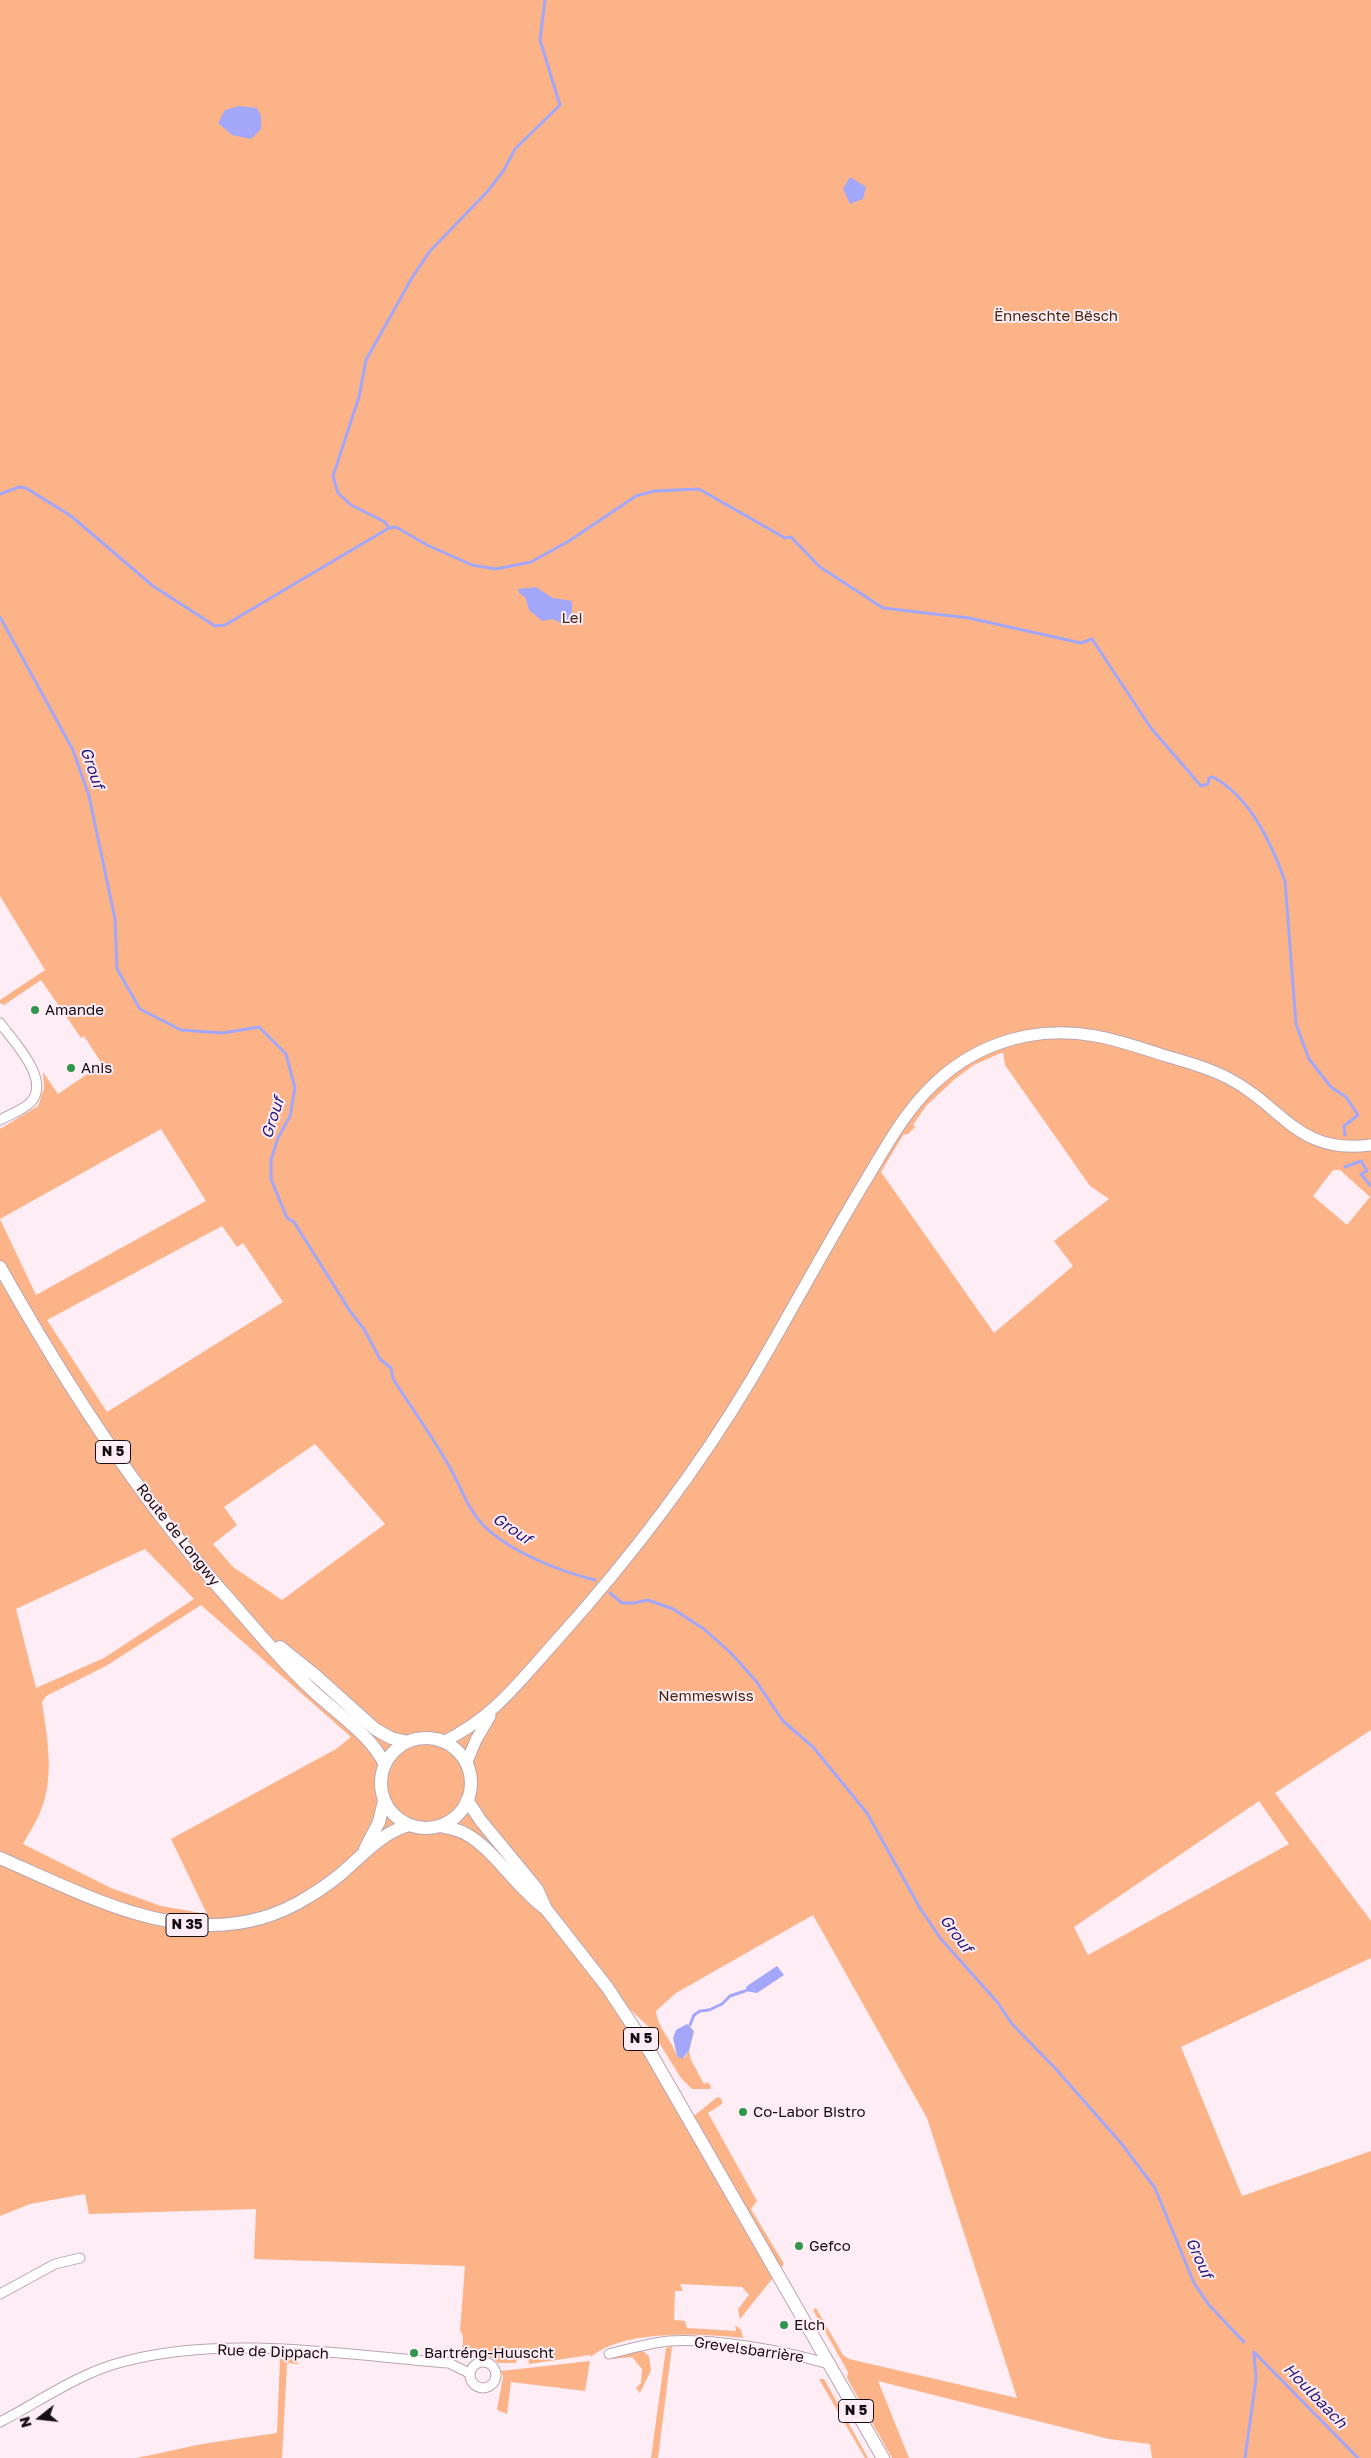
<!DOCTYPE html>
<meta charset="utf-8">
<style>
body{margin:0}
#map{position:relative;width:1371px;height:2458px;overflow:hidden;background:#ffedf6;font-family:"Golos Text",sans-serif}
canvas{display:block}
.north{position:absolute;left:15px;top:2393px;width:50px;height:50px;-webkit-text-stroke:4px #ffedf6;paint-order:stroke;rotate:254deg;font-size:14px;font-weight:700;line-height:20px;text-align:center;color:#150e12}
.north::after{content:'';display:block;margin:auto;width:18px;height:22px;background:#150e12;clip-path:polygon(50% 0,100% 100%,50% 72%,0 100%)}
</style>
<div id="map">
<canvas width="1371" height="2458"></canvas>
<div class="north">N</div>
</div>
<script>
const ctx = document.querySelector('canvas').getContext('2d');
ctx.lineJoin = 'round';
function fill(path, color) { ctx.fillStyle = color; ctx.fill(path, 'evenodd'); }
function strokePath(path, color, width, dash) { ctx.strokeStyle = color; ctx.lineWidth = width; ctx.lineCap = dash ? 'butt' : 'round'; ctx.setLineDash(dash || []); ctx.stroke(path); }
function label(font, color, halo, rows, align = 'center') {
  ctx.font = font + ' "Golos Text",sans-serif'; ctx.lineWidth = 4; ctx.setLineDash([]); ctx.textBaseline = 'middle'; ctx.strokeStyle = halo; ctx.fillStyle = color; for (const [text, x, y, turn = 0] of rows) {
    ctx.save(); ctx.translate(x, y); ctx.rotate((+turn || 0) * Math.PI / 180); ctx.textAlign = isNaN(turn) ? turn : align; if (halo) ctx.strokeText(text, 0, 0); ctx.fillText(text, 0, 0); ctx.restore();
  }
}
fill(new Path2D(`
 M 0,0 L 1371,0 L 1371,1730 L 1275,1793 L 1371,1921 L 1371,1958 L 1181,2047 L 1242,2196 L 1371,2151 L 1371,2458 L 1152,2458 L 1150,2444 L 1109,2439 L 878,2381 L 909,2458 L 892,2458 L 847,2378 L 848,2372 L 813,2310 L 816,2308 L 843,2355 L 849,2359 L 1017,2398 L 927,2118 L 813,1915 L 676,1993 L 656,2011 C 658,2029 672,2040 677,2056 L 685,2057 L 689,2051 L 691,2060 L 704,2084 L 708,2082 L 711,2087 L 710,2089 L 692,2089 L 681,2078 L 650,2028 L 609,1990 L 690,2119 L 716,2098 L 719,2097 L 722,2100 L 722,2104 L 708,2113 L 757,2201 L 751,2209 L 784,2264 L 740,2319 L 738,2309 L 749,2295 L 742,2287 L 680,2284 L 683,2291 L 675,2291 L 674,2320 L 685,2321 L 687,2328 L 736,2331 L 735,2325 L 741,2330 L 743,2338 C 702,2334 624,2329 591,2357 L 590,2355 L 529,2364 L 528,2357 L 517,2358 L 516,2363 L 498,2363 C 489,2352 475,2356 462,2357 L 463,2336 L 460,2330 L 465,2266 L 254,2259 L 256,2209 L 89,2214 L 85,2194 L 30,2204 L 0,2216 L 0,1219 L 36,1295 L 206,1201 L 161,1129 L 0,1219 L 0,1129 L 38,1106 L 44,1088 L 43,1072 L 58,1094 L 102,1064 L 84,1036 L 81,1038 L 41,980 L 4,1005 L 0,1003 L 0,1000 L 45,970 L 0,896 ZM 1003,1052 L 1005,1065 L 1090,1186 L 1109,1199 L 1054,1241 L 1073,1266 L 994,1333 L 881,1172 L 903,1135 L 908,1134 L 915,1127 L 913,1125 L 926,1106 L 955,1079 L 974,1065 ZM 1333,1170 L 1340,1170 L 1370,1197 L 1347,1225 L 1313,1196 ZM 222,1226 L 237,1247 L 243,1243 L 283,1302 L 107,1412 L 47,1320 ZM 315,1444 L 385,1524 L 282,1600 L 233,1567 L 213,1544 L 237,1525 L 224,1507 ZM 145,1549 L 194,1599 L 104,1658 L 36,1688 L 16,1609 ZM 201,1605 L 351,1737 L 336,1749 L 171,1839 L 207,1914 L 161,1906 L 111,1888 L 23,1844 C 29,1833 37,1821 41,1810 C 55,1776 47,1737 42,1702 L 46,1696 L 106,1666 ZM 1259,1801 L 1289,1844 L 1088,1955 L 1074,1927 Z
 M 672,2346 L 658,2458 L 651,2458 L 666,2348 Z
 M 641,2350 L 649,2356 L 651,2370 L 640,2393 L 636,2388 L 641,2383 L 642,2369 L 632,2357 L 611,2359 Z
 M 280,2358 L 298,2359 L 298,2364 L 287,2363 L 282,2458 L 137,2458 L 202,2444 L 277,2433 Z
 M 590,2361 L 585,2391 L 511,2382 L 507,2414 L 497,2410 L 503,2377 L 501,2371 Z
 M 819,2379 L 824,2379 L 868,2458 L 865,2458 Z`), '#fdb388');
fill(new Path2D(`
 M 239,106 L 257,108 L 261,116 L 261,129 L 251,139 L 232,135 L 218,123 L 225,110 Z
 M 850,177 L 866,187 L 863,199 L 850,204 L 843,189 Z
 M 536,587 L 553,598 L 572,601 L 572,621 L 566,625 L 552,619 L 542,621 L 529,610 L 525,597 L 519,593 L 518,589 Z
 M 777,1966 L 784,1975 L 757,1993 L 745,1991 L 747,1986 Z
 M 687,2024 L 694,2031 L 689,2051 L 682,2059 L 677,2056 L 673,2038 L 676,2030 Z`), '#a2a7f9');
strokePath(new Path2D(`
 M 0,494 L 19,487 L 26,488 L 71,516 L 153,586 L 215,626 L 225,625 L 389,528 L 396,527 L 427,545 L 472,565 L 496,569 L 531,562 L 569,541 L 636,496 L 654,491 L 699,489 L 785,538 L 791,537 L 820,567 L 883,608 L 969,618 L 1081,643 L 1092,639 L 1151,728 L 1201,786 L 1208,784 L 1209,778 L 1213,777 C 1250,797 1271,842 1285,881 L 1296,1024 L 1309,1059 L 1331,1087 L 1346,1097 L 1358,1115 L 1344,1126 L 1345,1135
 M 389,528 L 385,522 L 351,505 L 338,493 L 333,476 L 359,397 L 366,360 L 413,276 L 430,251 L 488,191 L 504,170 L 515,149 L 560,105 L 540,40 L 545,0
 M 0,617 L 73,750 L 89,796 L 115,919 L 117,969 L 140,1009 L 181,1030 L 223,1033 L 259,1027 L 286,1054 L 295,1088 L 290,1116 L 278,1138 L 271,1160 L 271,1179 L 287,1218 L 294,1222 L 350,1311 L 364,1329 L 380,1359 L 391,1368 L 393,1379 C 412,1408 432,1436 449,1466 C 461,1486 466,1507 483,1525 C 510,1552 559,1571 595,1580
 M 1345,1167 L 1361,1161 L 1367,1171 L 1361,1174 L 1371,1186
 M 610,1593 L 622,1603 L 634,1603 L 648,1600 L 673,1609 L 704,1629 L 731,1653 L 756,1681 L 783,1721 L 813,1747 L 867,1813 L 920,1908 L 941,1939 L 998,2003 L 1012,2024 L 1055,2068 L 1121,2143 L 1155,2188 L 1194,2283 L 1209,2305 L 1244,2342
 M 690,2025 L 694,2015 L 700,2011 L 709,2010 L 722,2004 L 730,1996 L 745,1991
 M 1254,2352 L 1358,2458
 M 1245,2458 L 1256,2379 L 1254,2353`), '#a2a7f9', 3);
const minor = new Path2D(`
 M 0,1023 C 13,1041 51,1079 31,1102 C 23,1110 9,1115 0,1120
 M 0,2294 L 55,2264 L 80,2258
 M 609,2354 C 629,2349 649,2343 669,2341 C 715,2338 785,2351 829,2364
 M470 2375a13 13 0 1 1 26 0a13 13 0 1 1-26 0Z
 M 0,2422 C 39,2402 79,2373 122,2362 C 223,2334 346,2355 449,2363 L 469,2373`);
const secondary = new Path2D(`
 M 443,1742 C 494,1717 518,1683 555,1642 C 628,1561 695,1474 751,1380 C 790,1314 826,1246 866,1180 C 886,1147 905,1111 934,1084 C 959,1060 991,1043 1026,1036 C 1078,1026 1117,1040 1166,1056 C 1187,1062 1209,1068 1228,1078 C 1284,1107 1297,1155 1371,1145
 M 466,1764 L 476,1740 L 490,1716`);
const primary = new Path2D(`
 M 0,1267 C 64,1381 134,1490 220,1589 C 249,1621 277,1657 309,1687 C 332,1710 372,1735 385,1765
 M 280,1647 L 316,1676 L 375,1729 L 391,1738 L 408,1742
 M381 1783a45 45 0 1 1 90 0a45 45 0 1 1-90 0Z
 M 467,1800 L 481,1821 L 537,1889 L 546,1909 L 607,1987 L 650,2052 L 883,2458
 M 440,1826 C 448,1828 458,1829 466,1834 C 494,1849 516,1888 546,1909
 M 365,1849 L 379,1822 L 384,1801
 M 0,1858 C 97,1900 205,1962 308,1897 C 320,1890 331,1882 342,1873 C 363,1855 381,1833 409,1825`);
strokePath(minor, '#b9a5b0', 11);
strokePath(secondary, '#b9a5b0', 13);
strokePath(primary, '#b9a5b0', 14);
strokePath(minor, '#fff', 9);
strokePath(secondary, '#fff', 11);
strokePath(primary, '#fff', 12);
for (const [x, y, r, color] of [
 [35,1010,5,"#2f964d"],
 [71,1068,5,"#2f964d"],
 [743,2112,5,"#2f964d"],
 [799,2246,5,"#2f964d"],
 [784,2325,5,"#2f964d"],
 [414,2353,5,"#2f964d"]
]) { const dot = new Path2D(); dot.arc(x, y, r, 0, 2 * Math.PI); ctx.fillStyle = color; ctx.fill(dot); strokePath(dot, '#ffedf6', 2); }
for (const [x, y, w] of [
 [113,1452,35],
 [187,1925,42],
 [641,2039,35],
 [856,2411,35]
]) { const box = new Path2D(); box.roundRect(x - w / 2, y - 11.5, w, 23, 4); ctx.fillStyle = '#ffedf6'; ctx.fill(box); strokePath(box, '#150e12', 1); }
label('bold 14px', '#150e12', null, [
 ["N 5",113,1452],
 ["N 35",187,1925],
 ["N 5",641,2039],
 ["N 5",856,2411]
]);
label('15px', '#462511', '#ffedf6', [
 ["Ënneschte Bësch",1056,316],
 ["Lei",572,618],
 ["Nemmeswiss",706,1696]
]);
label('15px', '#150e12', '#ffedf6', [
 ["Amande",45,1010],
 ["Anis",81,1068],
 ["Co-Labor Bistro",753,2112],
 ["Gefco",809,2246],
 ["Elch",794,2325],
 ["Bartréng-Huuscht",424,2353]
], 'left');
label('15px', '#150e12', '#ffedf6', [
 ["Route de Longwy",178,1535,52],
 ["Grevelsbarrière",749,2350,8],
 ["Rue de Dippach",273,2352,2]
]);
label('italic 16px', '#291b78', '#ffedf6', [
 ["Grouf",92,768,71],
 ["Grouf",273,1118,-72],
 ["Grouf",512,1529,34],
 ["Grouf",956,1934,53],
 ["Grouf",1199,2258,66],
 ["Houlbaach",1315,2396,46]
]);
</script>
